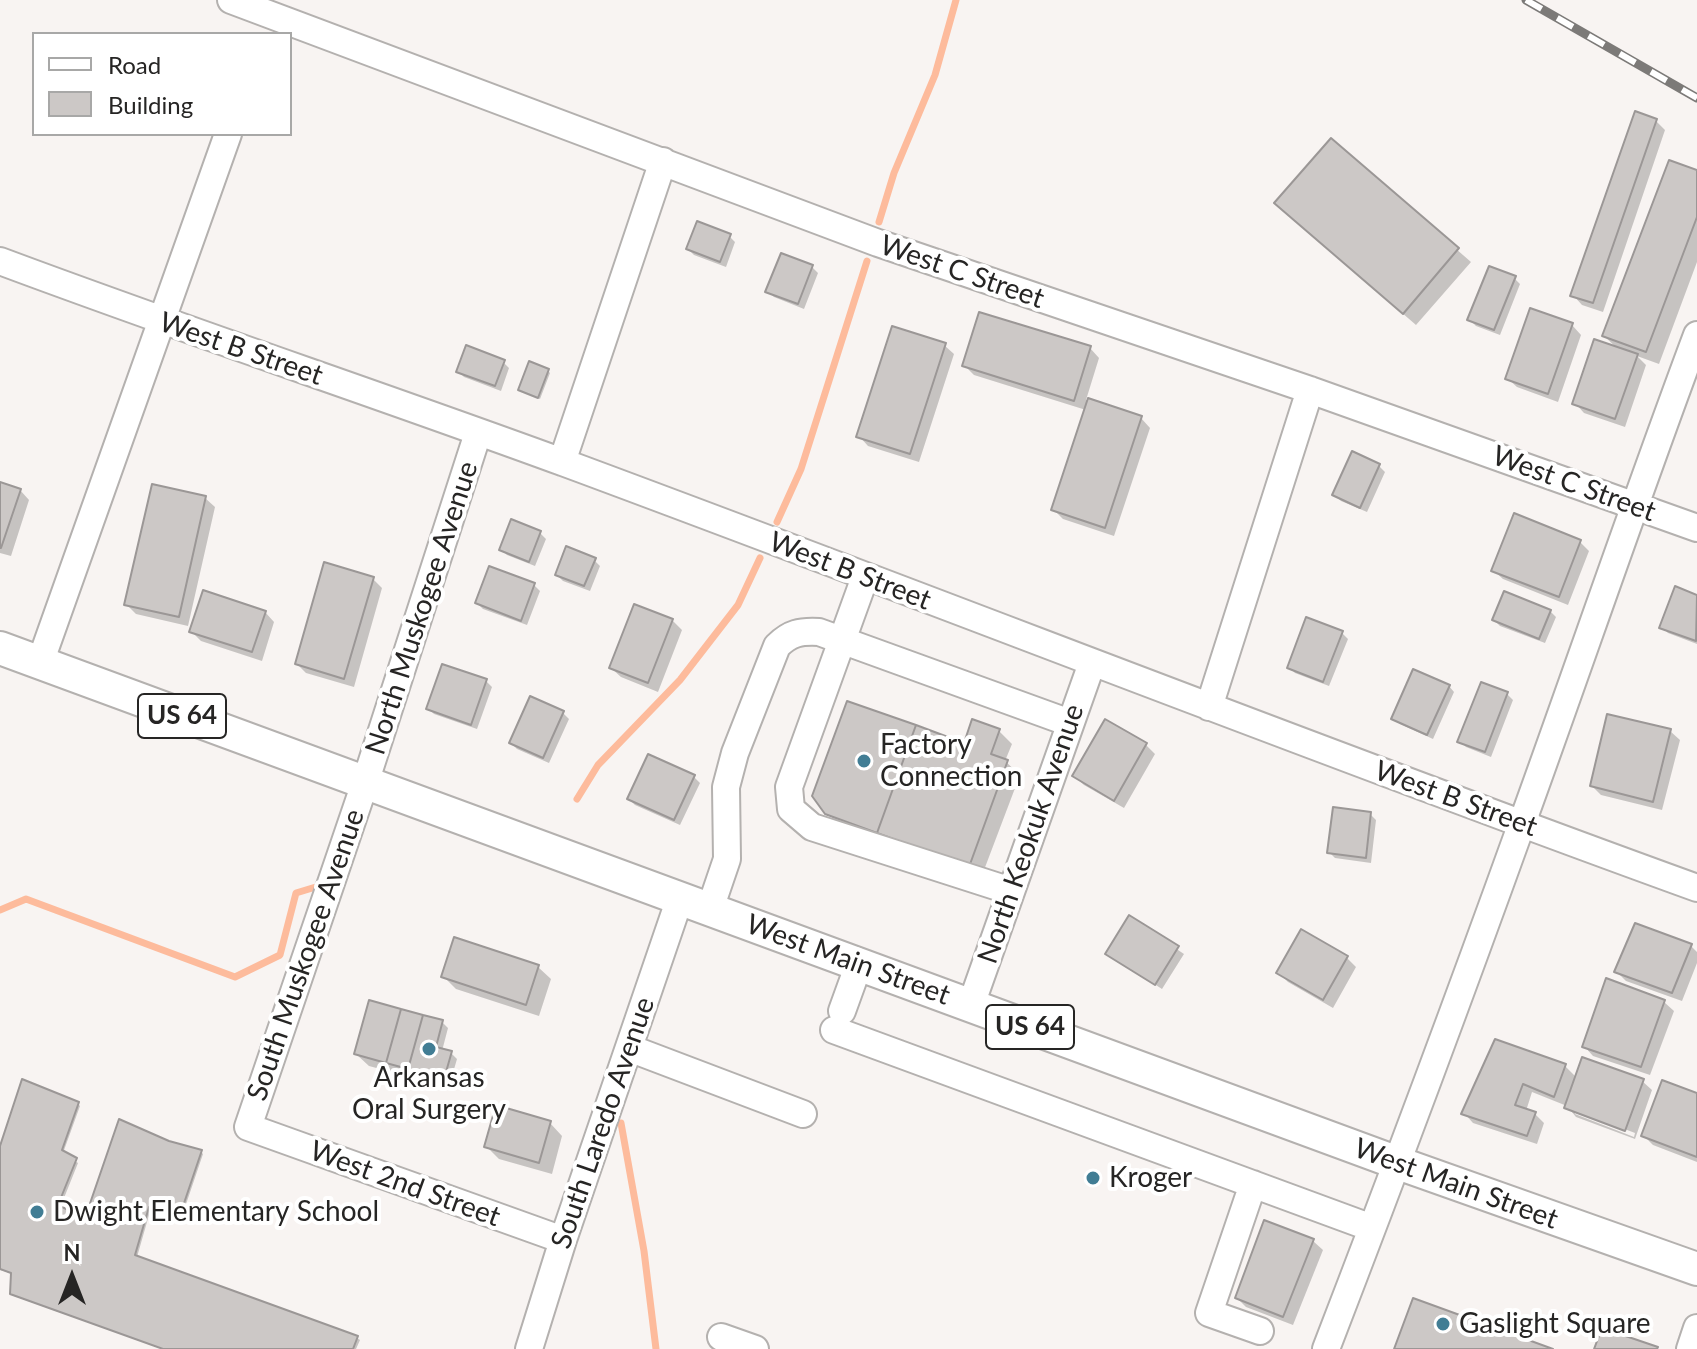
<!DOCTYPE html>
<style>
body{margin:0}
#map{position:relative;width:1697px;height:1349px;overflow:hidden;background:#f8f4f2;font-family:Lato,sans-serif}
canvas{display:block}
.legend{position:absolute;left:32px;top:32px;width:260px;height:104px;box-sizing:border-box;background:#fff;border:2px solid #a8a8a7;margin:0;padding:10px 14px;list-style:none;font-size:24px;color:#262524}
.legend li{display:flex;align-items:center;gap:16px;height:40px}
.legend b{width:40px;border:2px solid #a8a8a7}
.north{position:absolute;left:32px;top:1237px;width:80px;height:80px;-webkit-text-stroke:6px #fff;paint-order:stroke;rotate:0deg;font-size:22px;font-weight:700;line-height:32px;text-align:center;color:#262524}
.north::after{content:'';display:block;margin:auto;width:28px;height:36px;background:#262524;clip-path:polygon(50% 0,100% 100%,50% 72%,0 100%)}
</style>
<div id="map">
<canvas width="1697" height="1349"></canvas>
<ul class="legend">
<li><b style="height:10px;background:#fff"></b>Road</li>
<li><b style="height:22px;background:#ccc8c6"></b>Building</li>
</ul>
<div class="north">N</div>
</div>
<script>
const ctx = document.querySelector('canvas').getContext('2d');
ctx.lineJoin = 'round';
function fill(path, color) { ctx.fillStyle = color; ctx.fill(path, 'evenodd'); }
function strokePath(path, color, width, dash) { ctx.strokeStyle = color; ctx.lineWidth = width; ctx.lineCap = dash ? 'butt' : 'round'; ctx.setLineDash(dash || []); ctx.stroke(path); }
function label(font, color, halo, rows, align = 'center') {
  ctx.font = font + ' Lato,sans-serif'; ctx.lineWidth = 8; ctx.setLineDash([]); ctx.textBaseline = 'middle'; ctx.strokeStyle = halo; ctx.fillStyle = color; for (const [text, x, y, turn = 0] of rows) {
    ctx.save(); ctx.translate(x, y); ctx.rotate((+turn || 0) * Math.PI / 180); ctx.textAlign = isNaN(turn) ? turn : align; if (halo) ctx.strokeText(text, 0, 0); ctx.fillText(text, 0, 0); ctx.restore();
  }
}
fill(new Path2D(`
 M 1656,121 L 1665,130 L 1603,312 L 1582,305 L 1573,295 Z
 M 1331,140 L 1471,262 L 1416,325 L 1289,215 Z
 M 1697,172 L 1697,262 L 1659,364 L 1637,356 L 1646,365 L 1625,427 L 1584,413 L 1575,403 L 1618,349 L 1604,336 Z
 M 729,236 L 735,242 L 726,267 L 694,255 L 688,249 Z
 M 782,255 L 812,267 L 818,273 L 804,309 L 774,297 L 768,291 Z
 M 1514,278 L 1520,284 L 1500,335 L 1476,326 L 1470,320 Z
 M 1572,325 L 1581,335 L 1558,402 L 1517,387 L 1507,378 Z
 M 944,345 L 954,354 L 919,462 L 868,446 L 859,436 Z
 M 1090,348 L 1099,358 L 1086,400 L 1141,418 L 1150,428 L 1114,536 L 1063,519 L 1053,509 L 1086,410 L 974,375 L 964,365 Z
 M 503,362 L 509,368 L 501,391 L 464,377 L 458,371 Z
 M 548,371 L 550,373 L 540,399 L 520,390 Z
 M 1353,454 L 1379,466 L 1385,472 L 1367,512 L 1341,501 L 1335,495 Z
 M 0,484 L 20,490 L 29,500 L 11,556 L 0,553 Z
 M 205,498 L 215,507 L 188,626 L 136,614 L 127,605 Z
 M 540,533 L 546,539 L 535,566 L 507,555 L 501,549 Z
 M 1580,542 L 1589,551 L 1568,605 L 1503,579 L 1493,570 Z
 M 594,560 L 600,566 L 590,591 L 563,581 L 557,575 Z
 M 372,578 L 382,588 L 354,687 L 306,673 L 297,664 Z
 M 534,585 L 540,591 L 527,625 L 483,609 L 477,603 Z
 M 1676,589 L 1697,597 L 1697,644 L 1668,633 L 1662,627 Z
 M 1550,611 L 1556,617 L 1545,643 L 1500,626 L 1494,620 Z
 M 265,612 L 274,622 L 262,661 L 201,641 L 191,631 Z
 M 672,620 L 682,630 L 658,692 L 621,677 L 611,668 Z
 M 1342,633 L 1348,639 L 1329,686 L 1295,673 L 1289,667 Z
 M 486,681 L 492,687 L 477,729 L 434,714 L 428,708 Z
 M 1449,686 L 1454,692 L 1433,739 L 1400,724 L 1394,718 Z
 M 1507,694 L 1513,700 L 1491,757 L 1466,747 L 1460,741 Z
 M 563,713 L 569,719 L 549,763 L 517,749 L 511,743 Z
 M 999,731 L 1012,744 L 1005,761 L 1020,775 L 981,878 L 837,822 L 826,812 Z
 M 1670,731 L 1680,740 L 1662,810 L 1601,795 L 1592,786 Z
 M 1146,745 L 1155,754 L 1124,808 L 1084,785 L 1074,776 Z
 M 694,777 L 700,783 L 680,825 L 635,805 L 629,799 Z
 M 1370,814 L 1376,820 L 1371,863 L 1335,858 L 1329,852 Z
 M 1130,918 L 1184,954 L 1162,989 L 1108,954 Z
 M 1691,946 L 1697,952 L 1697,963 L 1682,1001 L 1626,981 L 1617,972 Z
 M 1347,958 L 1356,967 L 1333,1008 L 1288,982 L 1279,973 Z
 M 538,967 L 551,979 L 539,1016 L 456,989 L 443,976 Z
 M 1664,1002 L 1674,1011 L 1650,1075 L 1593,1056 L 1584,1046 Z
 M 442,1022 L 448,1028 L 442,1051 L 451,1053 L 457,1059 L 450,1083 L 422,1076 L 421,1080 L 369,1066 L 356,1054 Z
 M 1496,1042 L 1565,1066 L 1577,1078 L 1642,1081 L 1652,1090 L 1635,1139 L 1576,1117 L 1567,1106 L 1532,1092 L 1526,1111 L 1535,1114 L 1544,1123 L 1537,1144 L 1473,1123 L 1464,1113 ZM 1575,1110 L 1635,1133 L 1634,1137 L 1575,1114 Z
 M 1697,1095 L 1697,1162 L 1653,1145 L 1644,1136 Z
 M 78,1104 L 80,1106 L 63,1153 L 78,1163 L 60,1208 L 86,1220 L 169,1143 L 201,1152 L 203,1154 L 181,1219 L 151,1208 L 137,1257 L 357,1338 L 360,1340 L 356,1349 L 162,1349 L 14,1296 L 12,1293 L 13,1274 L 0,1270 L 0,1152 Z
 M 550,1123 L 562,1136 L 552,1174 L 499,1159 L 486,1146 Z
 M 1313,1241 L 1323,1250 L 1293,1325 L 1246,1307 L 1237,1298 Z`), '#0003');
strokePath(new Path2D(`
 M 879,222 L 894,173 L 935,75 L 956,0
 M 777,522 L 801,469 L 867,261
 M 577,799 L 598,765 L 680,680 L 738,605 L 760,558
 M 0,910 L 26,899 L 235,977 L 280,955 L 296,893 L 319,886
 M 621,1123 L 644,1251 L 656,1349`), '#fdbb9c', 7);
const building = new Path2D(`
 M 1635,111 L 1657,119 L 1593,303 L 1570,296 Z
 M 1331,138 L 1459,248 L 1403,314 L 1274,203 Z
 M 1669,160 L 1697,170 L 1697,217 L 1646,352 L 1602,336 Z
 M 697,221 L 731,234 L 720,262 L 686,249 Z
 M 781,253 L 813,265 L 798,304 L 765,292 Z
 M 1489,266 L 1516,276 L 1494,330 L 1467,320 Z
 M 1530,308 L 1573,323 L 1548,394 L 1505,379 Z
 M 979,312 L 1091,346 L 1074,401 L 962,366 Z
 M 892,326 L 946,343 L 910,454 L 856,437 Z
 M 1594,339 L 1638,354 L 1615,419 L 1572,404 Z
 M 466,345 L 505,360 L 495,386 L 456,372 Z
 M 529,361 L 549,369 L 538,398 L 518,390 Z
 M 1088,398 L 1142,416 L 1105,528 L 1051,510 Z
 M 1352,451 L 1380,464 L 1360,508 L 1332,495 Z
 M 0,482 L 21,489 L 1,548 L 0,548 Z
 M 152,484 L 206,496 L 179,617 L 124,605 Z
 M 1514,513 L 1581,540 L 1559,597 L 1491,571 Z
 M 511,519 L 541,531 L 529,562 L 499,550 Z
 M 566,546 L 596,558 L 584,586 L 555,575 Z
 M 324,562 L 374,577 L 344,679 L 295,664 Z
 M 489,566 L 535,583 L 521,621 L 475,603 Z
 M 1675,586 L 1697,595 L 1696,641 L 1659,628 Z
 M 203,590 L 266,611 L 252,652 L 189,632 Z
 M 1504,591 L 1551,610 L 1539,639 L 1492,620 Z
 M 634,604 L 673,619 L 648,683 L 609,668 Z
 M 1306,617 L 1343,631 L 1323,682 L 1287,668 Z
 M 442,664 L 487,679 L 471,725 L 426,709 Z
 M 1413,669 L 1450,685 L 1427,735 L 1391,719 Z
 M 1481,682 L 1508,692 L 1485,752 L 1457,742 Z
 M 530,696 L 564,711 L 543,758 L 509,743 Z
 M 847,701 L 916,725 L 877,833 L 825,814 L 812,796 Z
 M 1607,714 L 1671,729 L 1653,802 L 1590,786 Z
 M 972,719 L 1000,729 L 991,754 L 1008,760 L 969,867 L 877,833 L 916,725 L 964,743 Z
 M 1105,719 L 1147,743 L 1114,801 L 1072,776 Z
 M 648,754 L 695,775 L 674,820 L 627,799 Z
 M 1333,807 L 1371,812 L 1366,858 L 1327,853 Z
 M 1129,915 L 1179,946 L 1155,985 L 1105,954 Z
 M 1635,923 L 1692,944 L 1672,993 L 1614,972 Z
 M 1301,929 L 1348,956 L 1323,1000 L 1276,973 Z
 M 454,937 L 539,965 L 526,1005 L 441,977 Z
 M 1606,978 L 1665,1000 L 1641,1067 L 1582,1047 Z
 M 369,1000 L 401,1009 L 386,1063 L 354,1054 Z
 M 401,1009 L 423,1015 L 408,1069 L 386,1063 Z
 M 423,1015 L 443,1020 L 436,1047 L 452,1051 L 444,1079 L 408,1069 Z
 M 1495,1039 L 1566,1064 L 1554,1097 L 1523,1084 L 1515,1105 L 1536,1112 L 1527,1136 L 1461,1114 Z
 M 1582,1057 L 1644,1079 L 1625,1131 L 1564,1108 Z
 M 22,1079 L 79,1102 L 62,1150 L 77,1158 L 58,1205 L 85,1218 L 119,1119 L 169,1141 L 202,1150 L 179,1218 L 149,1207 L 135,1255 L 358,1336 L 353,1349 L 163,1349 L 10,1294 L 11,1273 L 0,1269 L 0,1146 Z
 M 1662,1080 L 1697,1093 L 1697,1157 L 1641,1136 Z
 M 496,1105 L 551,1121 L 539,1163 L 484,1147 Z
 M 1264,1220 L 1314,1239 L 1283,1317 L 1235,1298 Z
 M 1413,1298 L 1553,1349 L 1394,1349 Z
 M 1602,1328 L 1658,1347 L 1657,1349 L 1594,1349 Z`);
fill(building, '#ccc8c6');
strokePath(building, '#9b9796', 2);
const minor = new Path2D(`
 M 231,0 L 878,243 L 1310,390 L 1697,528
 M 0,261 C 187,331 377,394 565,463 C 943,603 1318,751 1697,888
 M 478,433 L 365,783 L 248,1127 L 563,1240
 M 562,462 L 663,161
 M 865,577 L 789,787 L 791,809 L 812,827 L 1011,891
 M 40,663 L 228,134
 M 1209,707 L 1310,390
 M 710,909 L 727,859 L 726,787 L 735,753 L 777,646 C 790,633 800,631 819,632 L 1070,723
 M 971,1005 L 1092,663
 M 842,1011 L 859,964
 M 834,1030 L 1372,1228
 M 629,1048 L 803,1114
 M 1253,1184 L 1209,1313 L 1260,1331
 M 721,1337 L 755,1349
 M 529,1349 L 563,1240 L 680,898
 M 1326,1349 C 1393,1175 1458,1001 1521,826 C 1580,663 1636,498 1697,335
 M 1690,1349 L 1697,1328`);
const major = new Path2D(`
 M 0,648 L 1398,1163 L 1697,1269`);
strokePath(minor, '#b4b1af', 30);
strokePath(major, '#b4b1af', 36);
strokePath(minor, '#fff', 26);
strokePath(major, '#fff', 32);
const rail = new Path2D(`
 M 1526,0 L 1697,98`);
strokePath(rail, '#7c7a78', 9);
strokePath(rail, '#fff', 6, [18]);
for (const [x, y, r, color] of [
 [864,761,8,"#417d94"],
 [429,1049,8,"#417d94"],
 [1093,1178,8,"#417d94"],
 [37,1212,8,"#417d94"],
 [1443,1324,8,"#417d94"]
]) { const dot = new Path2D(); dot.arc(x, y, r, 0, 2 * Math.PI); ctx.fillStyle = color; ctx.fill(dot); strokePath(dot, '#fff', 3); }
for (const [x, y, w] of [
 [182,716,88],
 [1030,1027,88]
]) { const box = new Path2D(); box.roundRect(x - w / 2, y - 22, w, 44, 6); ctx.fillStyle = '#fff'; ctx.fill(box); strokePath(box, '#262524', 2); }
label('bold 26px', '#262524', null, [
 ["US 64",182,716],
 ["US 64",1030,1027]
]);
label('28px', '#262524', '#fff', [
 ["West C Street",962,272,19],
 ["West B Street",241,349,19],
 ["West C Street",1574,484,20],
 ["West B Street",850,571,21],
 ["North Muskogee Avenue",422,608,-72],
 ["West B Street",1456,799,20],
 ["North Keokuk Avenue",1031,834,-71],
 ["South Muskogee Avenue",306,955,-71],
 ["West Main Street",848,960,20],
 ["South Laredo Avenue",603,1123,-71],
 ["West 2nd Street",405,1184,20],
 ["West Main Street",1456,1184,20]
]);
label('28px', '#262524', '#fff', [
 ["Factory",880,745],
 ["Connection",880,777],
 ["Arkansas",429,1078,"center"],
 ["Oral Surgery",429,1110,"center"],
 ["Kroger",1109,1178],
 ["Dwight Elementary School",53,1212],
 ["Gaslight Square",1459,1324]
], 'left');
</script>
